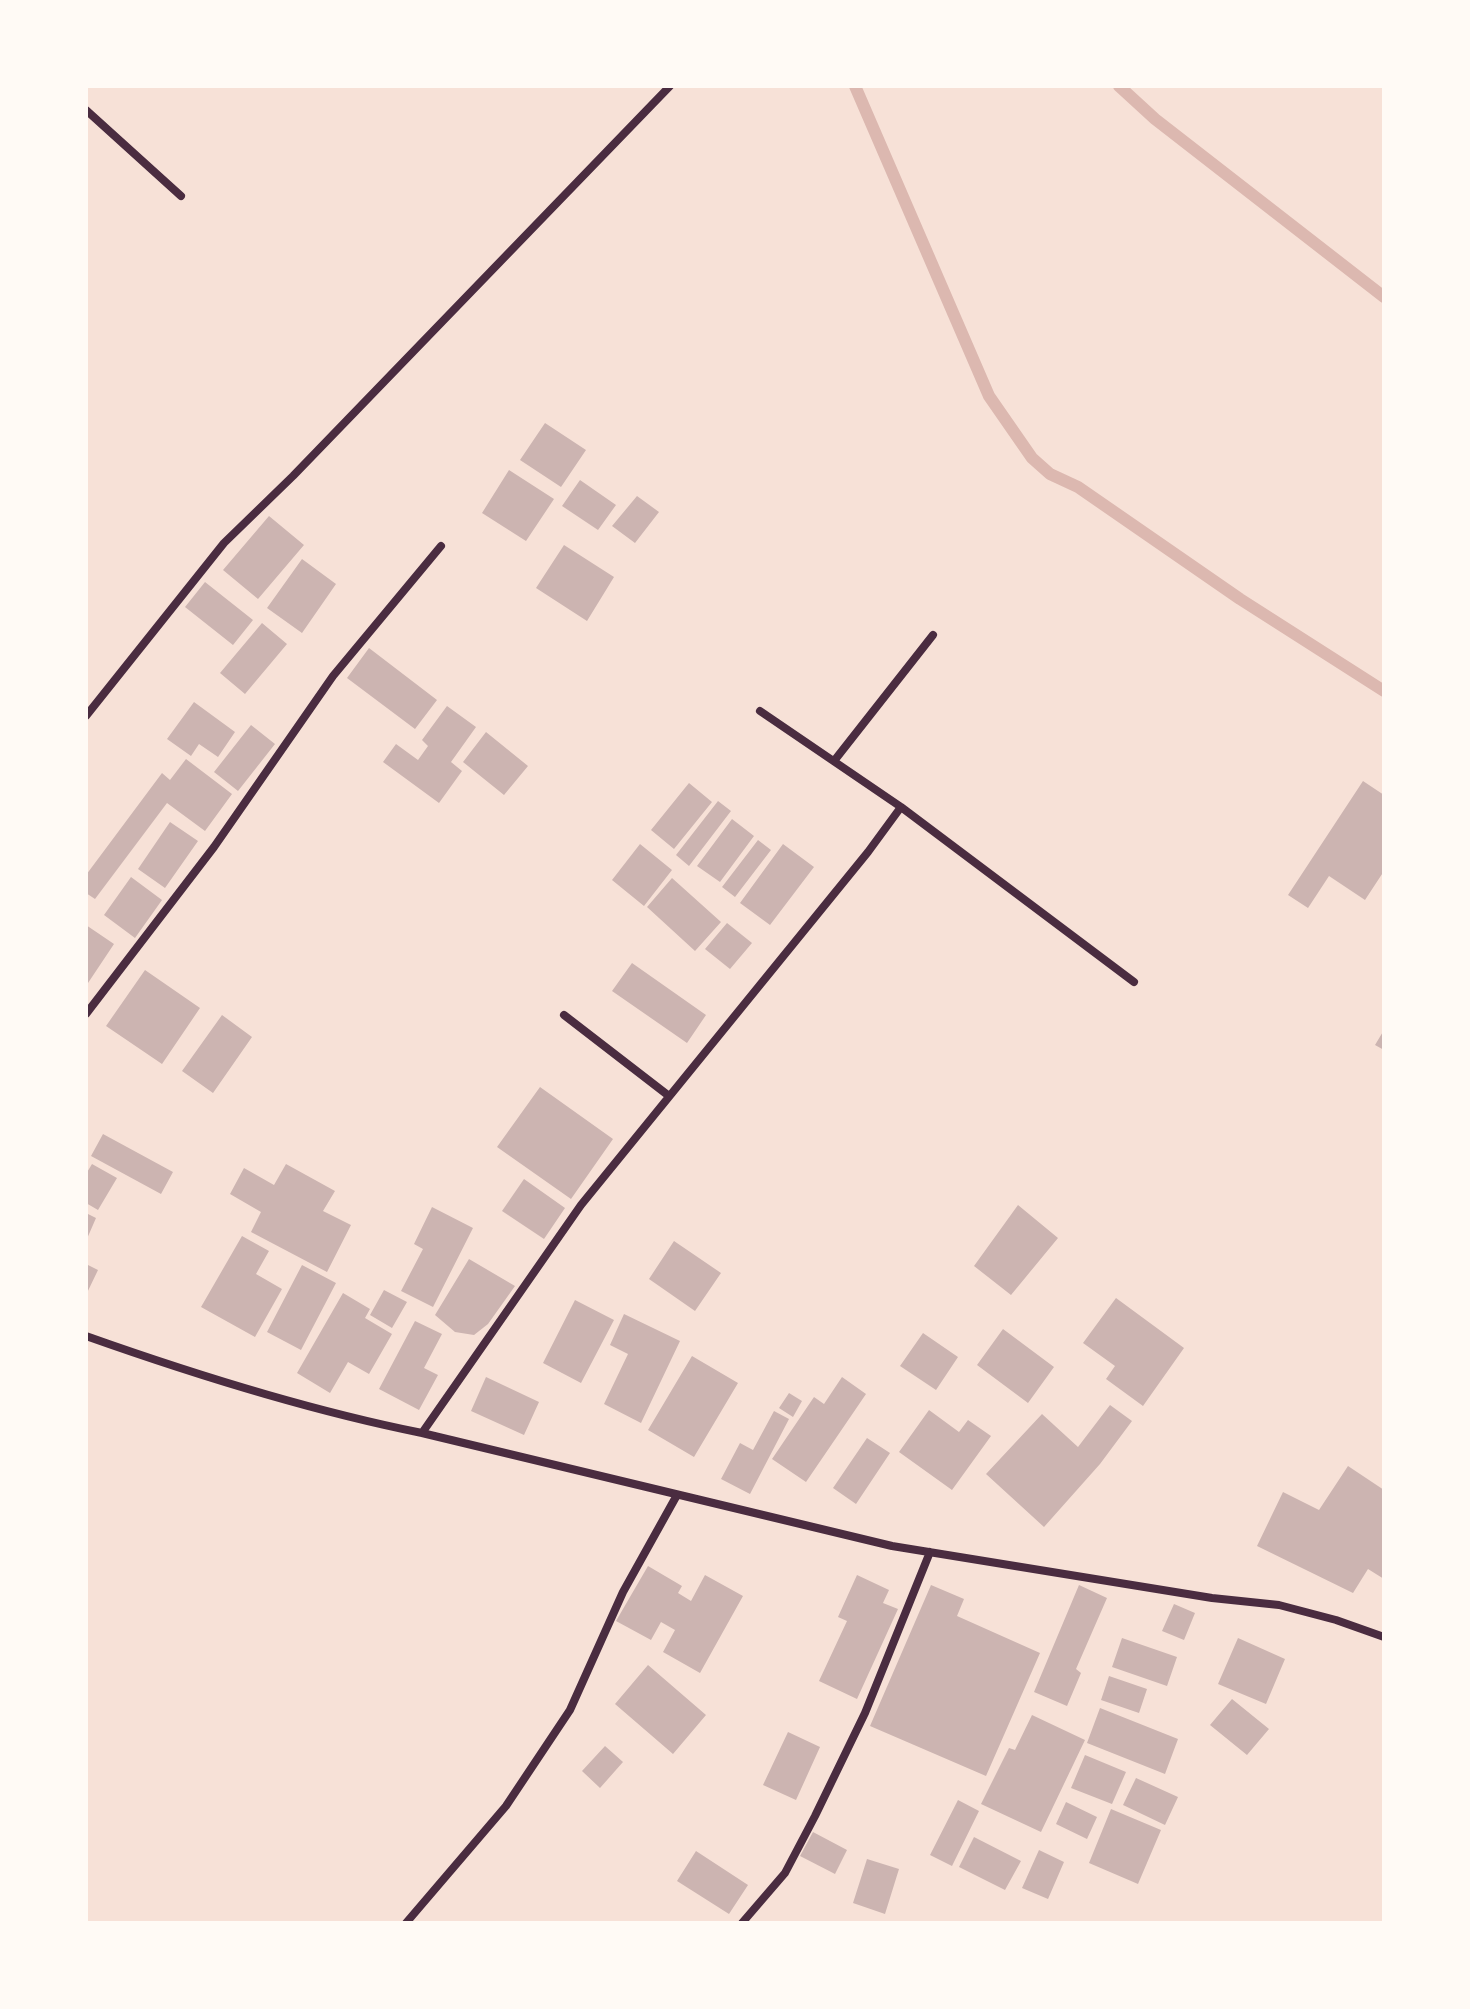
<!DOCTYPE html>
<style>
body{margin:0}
#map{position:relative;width:1470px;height:2009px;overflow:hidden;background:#f7e1d7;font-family:"Times New Roman",serif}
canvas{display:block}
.frame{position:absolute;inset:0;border:88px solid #fffaf5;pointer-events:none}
</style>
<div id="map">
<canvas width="1470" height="2009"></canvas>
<div class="frame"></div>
</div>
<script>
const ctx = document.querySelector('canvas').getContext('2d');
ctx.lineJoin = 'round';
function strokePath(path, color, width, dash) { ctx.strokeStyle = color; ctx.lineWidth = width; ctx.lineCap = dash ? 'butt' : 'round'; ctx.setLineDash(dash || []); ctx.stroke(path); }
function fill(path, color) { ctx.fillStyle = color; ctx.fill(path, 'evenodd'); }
strokePath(new Path2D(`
 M 855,86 L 989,396 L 1032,458 L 1050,474 L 1078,487 L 1240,599 L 1384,691
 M 1119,86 L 1155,119 L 1384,297`), '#dcb8b0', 12);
fill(new Path2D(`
 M 545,423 L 586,450 L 561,487 L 520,460 Z
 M 509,470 L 554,499 L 526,541 L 482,513 Z
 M 580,480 L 616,505 L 598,530 L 562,506 Z
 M 637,496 L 659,512 L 635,543 L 612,526 Z
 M 269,516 L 304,545 L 258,599 L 223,570 Z
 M 564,545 L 614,577 L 587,621 L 536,588 Z
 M 302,559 L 336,584 L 302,633 L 267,608 Z
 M 205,582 L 253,620 L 233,645 L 185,607 Z
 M 262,623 L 287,644 L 245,694 L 220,673 Z
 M 369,648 L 437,700 L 415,729 L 347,678 Z
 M 194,702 L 235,732 L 218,757 L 199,744 L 191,756 L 167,739 Z
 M 447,706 L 476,727 L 451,762 L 462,771 L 439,803 L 383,762 L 396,744 L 418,760 L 428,746 L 422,740 Z
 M 251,725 L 275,744 L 238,791 L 214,772 Z
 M 486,732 L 528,766 L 504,795 L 463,762 Z
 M 186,759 L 232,794 L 205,831 L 167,803 L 95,899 L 86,893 L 86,875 L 162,773 L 170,780 Z
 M 1363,781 L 1384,795 L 1384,871 L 1365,900 L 1329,876 L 1308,908 L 1288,895 Z
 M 689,783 L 712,802 L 674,849 L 651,830 Z
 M 718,801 L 731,811 L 689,866 L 676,855 Z
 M 732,819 L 754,836 L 720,882 L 697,866 Z
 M 170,822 L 198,841 L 165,888 L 138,869 Z
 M 758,840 L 771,850 L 735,897 L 722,887 Z
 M 640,844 L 672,870 L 644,906 L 612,880 Z
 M 783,844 L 814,867 L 770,925 L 740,903 Z
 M 131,877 L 162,900 L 135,938 L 104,915 Z
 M 672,878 L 721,922 L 695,951 L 647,907 Z
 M 727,923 L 752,943 L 730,969 L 705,949 Z
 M 86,925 L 114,944 L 86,986 Z
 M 632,963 L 706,1015 L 687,1043 L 612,991 Z
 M 145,970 L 200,1008 L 162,1064 L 106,1026 Z
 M 222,1015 L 252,1037 L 213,1093 L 182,1071 Z
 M 1384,1030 L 1384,1050 L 1375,1045 Z
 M 540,1087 L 613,1139 L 571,1199 L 497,1147 Z
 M 103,1134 L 173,1172 L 161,1194 L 91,1156 Z
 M 92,1164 L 117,1178 L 98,1210 L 86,1203 L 86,1174 Z
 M 286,1164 L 335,1191 L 323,1211 L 351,1225 L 327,1272 L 251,1232 L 261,1212 L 230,1194 L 244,1168 L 274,1185 Z
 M 524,1179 L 565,1208 L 544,1239 L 502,1211 Z
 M 1018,1205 L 1058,1238 L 1011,1295 L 974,1266 Z
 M 432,1207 L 473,1228 L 433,1307 L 401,1291 L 423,1249 L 414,1244 Z
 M 86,1213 L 96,1218 L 86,1241 Z
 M 242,1236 L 269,1251 L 256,1274 L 282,1289 L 255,1337 L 201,1307 Z
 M 674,1241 L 721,1273 L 695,1311 L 649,1279 Z
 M 469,1259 L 515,1286 L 488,1324 L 474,1335 L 455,1332 L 435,1315 Z
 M 86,1264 L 98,1270 L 86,1295 Z
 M 302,1265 L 336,1283 L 301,1350 L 267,1332 Z
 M 384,1290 L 407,1302 L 392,1328 L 370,1315 Z
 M 343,1293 L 370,1309 L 365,1318 L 392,1334 L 369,1374 L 348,1362 L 330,1393 L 297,1373 Z
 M 1116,1298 L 1184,1348 L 1143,1406 L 1106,1379 L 1115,1366 L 1083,1343 Z
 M 575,1300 L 614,1320 L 581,1383 L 543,1363 Z
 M 624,1314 L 680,1341 L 641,1423 L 604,1404 L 628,1354 L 610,1345 Z
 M 415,1321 L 442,1334 L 424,1368 L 438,1375 L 419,1410 L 379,1389 Z
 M 1003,1329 L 1054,1367 L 1028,1403 L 977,1365 Z
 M 923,1333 L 958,1357 L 936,1390 L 900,1366 Z
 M 692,1356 L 738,1383 L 694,1457 L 648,1430 Z
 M 486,1377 L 539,1402 L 524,1435 L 471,1411 Z
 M 842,1377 L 866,1394 L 806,1482 L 772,1459 L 814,1397 L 824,1404 Z
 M 789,1393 L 802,1401 L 793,1417 L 779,1408 Z
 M 1110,1405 L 1132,1421 L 1100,1464 L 1044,1527 L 986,1474 L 1042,1414 L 1078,1447 Z
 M 929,1410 L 959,1432 L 968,1420 L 991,1436 L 952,1490 L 899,1452 Z
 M 774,1411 L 789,1419 L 750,1494 L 721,1479 L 740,1443 L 753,1450 Z
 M 867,1438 L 890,1453 L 856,1504 L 833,1488 Z
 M 1348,1466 L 1384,1490 L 1384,1579 L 1368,1569 L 1353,1593 L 1257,1546 L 1283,1492 L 1319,1510 Z
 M 648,1566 L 682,1586 L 678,1593 L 691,1601 L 705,1575 L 743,1596 L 700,1673 L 663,1652 L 675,1630 L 661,1622 L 651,1640 L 616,1621 Z
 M 857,1575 L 889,1590 L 883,1603 L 898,1609 L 857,1699 L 819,1681 L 847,1621 L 838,1617 Z
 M 931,1585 L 964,1599 L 957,1616 L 1040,1653 L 986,1776 L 870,1726 Z
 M 1079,1585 L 1107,1598 L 1076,1669 L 1081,1673 L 1067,1706 L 1034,1692 Z
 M 1174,1604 L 1195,1613 L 1184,1640 L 1162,1631 Z
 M 1122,1638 L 1177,1657 L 1167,1686 L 1112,1667 Z
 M 1238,1638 L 1285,1659 L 1266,1704 L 1218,1684 Z
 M 648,1665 L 706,1715 L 673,1754 L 615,1704 Z
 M 1109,1676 L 1147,1689 L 1139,1713 L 1101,1700 Z
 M 1232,1699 L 1269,1729 L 1247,1755 L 1210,1725 Z
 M 1100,1708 L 1178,1739 L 1165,1774 L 1087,1743 Z
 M 1032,1715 L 1085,1740 L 1041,1832 L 981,1804 L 1009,1748 L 1015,1750 Z
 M 788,1732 L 820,1747 L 796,1800 L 763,1785 Z
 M 605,1746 L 623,1762 L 600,1788 L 582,1771 Z
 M 1085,1755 L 1126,1772 L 1112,1804 L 1071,1788 Z
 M 1136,1778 L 1178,1797 L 1165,1825 L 1123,1805 Z
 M 958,1800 L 979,1811 L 952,1866 L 930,1855 Z
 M 1066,1802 L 1097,1817 L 1087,1839 L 1056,1824 Z
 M 1111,1809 L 1161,1830 L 1138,1884 L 1089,1863 Z
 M 813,1832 L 847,1850 L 835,1874 L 800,1856 Z
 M 974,1837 L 1021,1861 L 1005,1890 L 959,1867 Z
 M 1039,1850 L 1064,1862 L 1048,1899 L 1022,1888 Z
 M 696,1851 L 748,1885 L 729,1914 L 677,1881 Z
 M 867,1859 L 899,1869 L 885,1914 L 853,1903 Z`), '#ccb4b1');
strokePath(new Path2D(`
 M 86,110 L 181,196
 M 760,711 L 901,807
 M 86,716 L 224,543 L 293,476 L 670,86
 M 834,761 L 933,635
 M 86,1014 L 214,847 L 333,676 L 441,546
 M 564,1015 L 669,1096
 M 86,1336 C 196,1375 307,1410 422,1433 L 892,1546 L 1212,1598 L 1279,1605 L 1336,1620 L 1384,1637
 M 422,1433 L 581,1205 L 868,852 L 901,807 L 1134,982
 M 406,1923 L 506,1806 L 570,1710 L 623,1592 L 677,1495
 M 742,1923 L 785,1873 L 815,1816 L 865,1713 L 930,1552`), '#4a2c40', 8);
</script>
